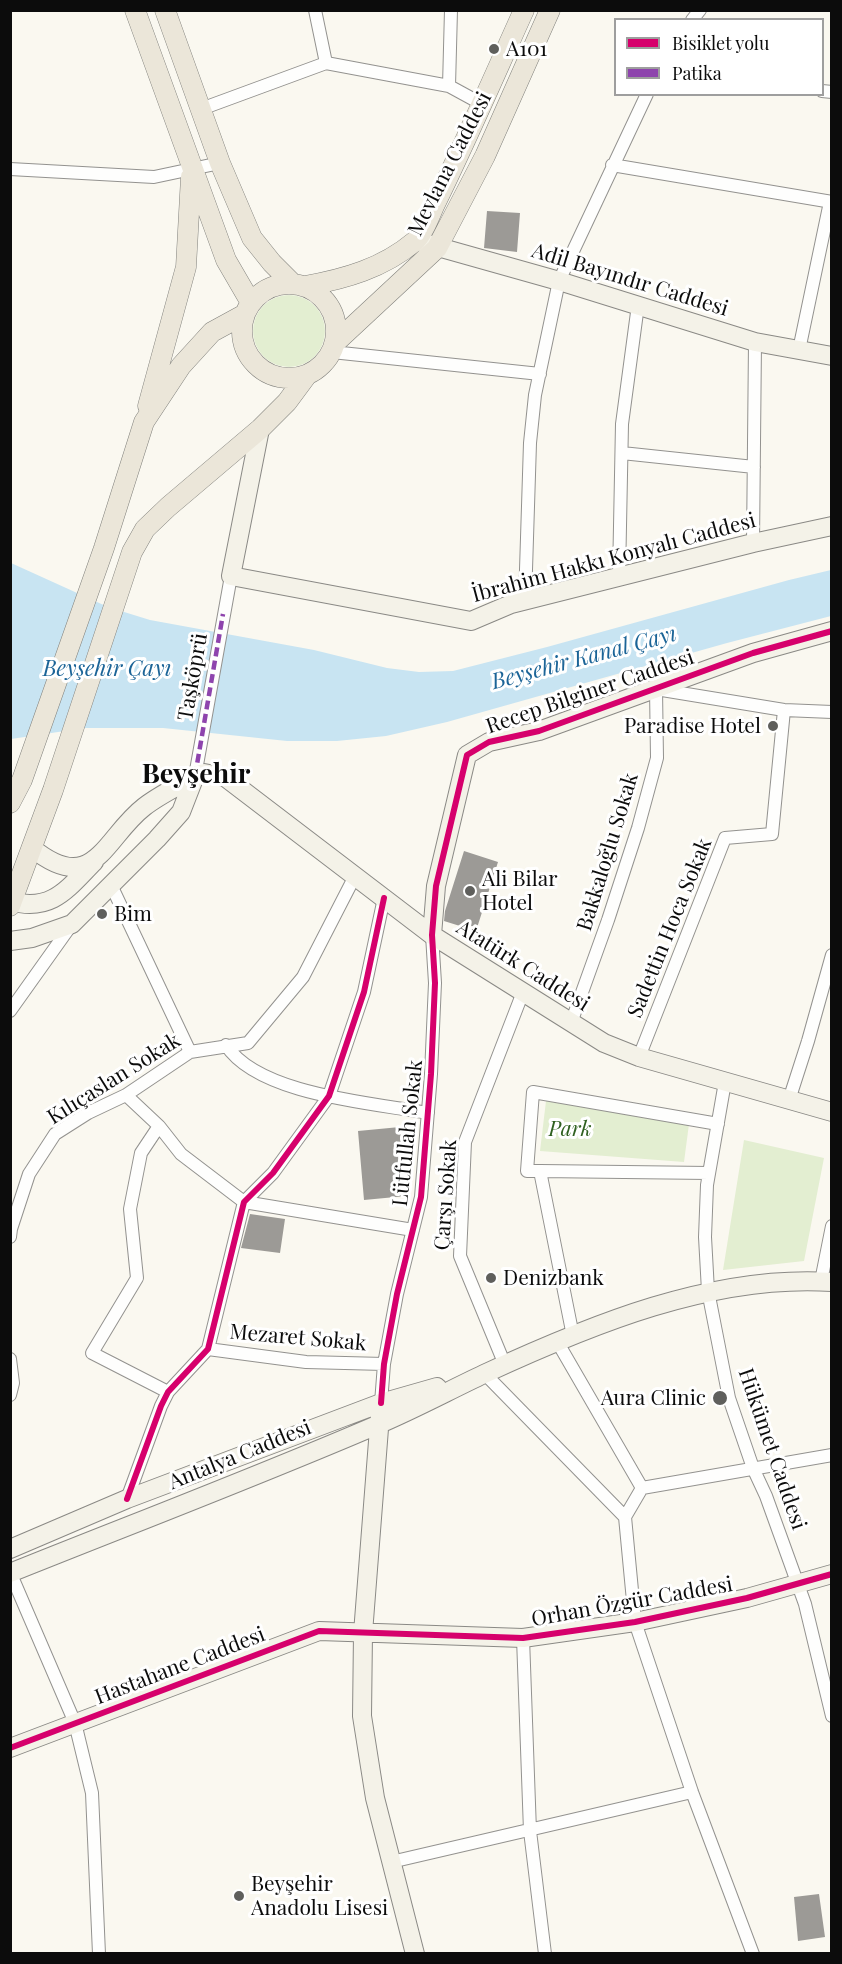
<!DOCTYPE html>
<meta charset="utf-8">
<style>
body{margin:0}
#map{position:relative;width:842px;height:1964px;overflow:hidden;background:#faf8f0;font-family:"Playfair Display",serif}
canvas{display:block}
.frame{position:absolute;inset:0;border:12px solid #0c0c0c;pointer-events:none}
.legend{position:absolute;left:614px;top:18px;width:210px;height:78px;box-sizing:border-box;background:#fff;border:2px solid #9e9e9e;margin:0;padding:8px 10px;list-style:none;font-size:18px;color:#0c0c0c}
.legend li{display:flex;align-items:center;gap:12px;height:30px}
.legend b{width:30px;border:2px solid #9e9e9e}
</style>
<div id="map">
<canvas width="842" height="1964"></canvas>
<div class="frame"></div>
<ul class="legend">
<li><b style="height:8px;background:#d6006c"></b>Bisiklet yolu</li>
<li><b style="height:8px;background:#8e44ad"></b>Patika</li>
</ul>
</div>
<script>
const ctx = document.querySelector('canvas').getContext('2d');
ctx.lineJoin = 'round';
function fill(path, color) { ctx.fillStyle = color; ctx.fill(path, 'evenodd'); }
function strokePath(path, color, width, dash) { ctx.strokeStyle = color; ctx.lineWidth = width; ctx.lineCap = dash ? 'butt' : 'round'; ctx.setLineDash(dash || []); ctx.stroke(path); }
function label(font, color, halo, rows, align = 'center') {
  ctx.font = font + ' "Playfair Display",serif'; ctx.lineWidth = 6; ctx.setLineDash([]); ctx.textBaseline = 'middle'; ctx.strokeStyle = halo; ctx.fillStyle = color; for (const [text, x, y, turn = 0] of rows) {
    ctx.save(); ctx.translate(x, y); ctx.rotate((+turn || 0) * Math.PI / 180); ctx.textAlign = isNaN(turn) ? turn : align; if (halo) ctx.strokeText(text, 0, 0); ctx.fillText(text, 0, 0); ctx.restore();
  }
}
fill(new Path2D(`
 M253 331a36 36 0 1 1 72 0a36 36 0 1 1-72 0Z
 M 546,1101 L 689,1124 L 684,1162 L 540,1151 Z
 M 744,1140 L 824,1158 L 804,1261 L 723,1270 Z`), '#e3eed1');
fill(new Path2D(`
 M 11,563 L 108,607 L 150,620 L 314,650 L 387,668 L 419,672 L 453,671 L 547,647 L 789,580 L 831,570 L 831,616 L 727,643 L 447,722 L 386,736 L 337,741 L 287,741 L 163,728 L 85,728 L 11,739 Z`), '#c8e4f2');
fill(new Path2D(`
 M 487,211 L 520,213 L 517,252 L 484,248 Z
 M 464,851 L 498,862 L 476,931 L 444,921 L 445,911 Z
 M 400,1127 L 406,1196 L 364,1200 L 358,1131 Z
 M 250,1214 L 285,1219 L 280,1253 L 241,1248 Z
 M 819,1894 L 825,1937 L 798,1941 L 794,1897 Z`), '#9c9a96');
const street = new Path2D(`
 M 315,10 L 326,63
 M 692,20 L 700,10
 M 449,86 L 451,10
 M 822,91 L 832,92
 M 201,109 L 326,63 L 449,86 L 482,104
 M 612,165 L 832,202
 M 10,169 L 154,177 L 220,163
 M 799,350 L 830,202
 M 332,352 L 540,374
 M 622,453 L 754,467
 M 753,543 L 755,342
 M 619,577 L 622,424 L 638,305
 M 525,601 L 530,443 L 535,395 L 559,281 L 647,94
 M 195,776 L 231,576
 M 111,885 L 190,1052
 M 10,1011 L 72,924
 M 571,1023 L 608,920 L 638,828 L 657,758 L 656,689 L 784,710 L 832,712
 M 226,1045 C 258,1095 373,1103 428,1113
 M 639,1057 L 725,838 L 772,834 L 784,710
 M 725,1082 L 707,1185 L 705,1237 L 708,1291 L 729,1398 L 753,1468 L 766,1496 L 805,1604 L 832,1716
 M 126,1095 L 159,1126 L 181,1154 L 244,1202 L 413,1230
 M 789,1100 L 808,1041 L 832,955
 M 159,1126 L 141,1153 L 130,1209 L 137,1278 L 92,1353 L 168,1392
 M 540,1171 L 527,1171 L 533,1092 L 718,1124
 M 10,1237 L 11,1229 L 29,1174 L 55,1134 L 88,1113 L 126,1095 L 190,1052 L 248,1043 L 303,977 L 355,876
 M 821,1281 L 832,1226
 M 573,1336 L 540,1171 L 709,1173
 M 558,1343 L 642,1488
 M 208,1349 L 306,1362 L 384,1364
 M 10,1359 L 13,1383 L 10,1395
 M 505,1365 L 460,1256 L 465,1142 L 523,992
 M 485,1374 L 625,1517
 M 381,1403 L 384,1364 L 397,1294 L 421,1197 L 431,1074 L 435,983 L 432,935
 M 127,1499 L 161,1406 L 168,1392 L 208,1349 L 244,1202 L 273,1173 L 329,1096 L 364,992 L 384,898
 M 10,1572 L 75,1723 L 92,1793 L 99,1954
 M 523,1638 L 530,1831 L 545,1954
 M 391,1862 L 692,1792
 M 753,1954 L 692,1792 L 635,1622 L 625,1517 L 642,1488 L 832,1455`);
const secondary = new Path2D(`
 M 424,243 L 559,281 L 755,342 L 832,356
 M 260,429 L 231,576 L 471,621 L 511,604 L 753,543 L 832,526
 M 32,848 C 94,898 104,838 144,807 C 159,795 179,786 195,776 L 204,773 L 225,777 L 432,935 L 604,1043 L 639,1057 L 832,1112
 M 10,901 C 52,913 68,888 94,862
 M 432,935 L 436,886 L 467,755 L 489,742 L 539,731 L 753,653 L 832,631
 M 10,941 L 32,938 L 72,924 L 157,839 L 181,812 L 195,776
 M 381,1403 L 363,1633 L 362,1716 L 375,1798 L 415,1954
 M 10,1549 L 127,1499 L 381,1403 L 437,1387
 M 10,1573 C 132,1524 256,1477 377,1425 C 413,1410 448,1391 484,1374 C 590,1325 713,1274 832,1282
 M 10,1748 L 319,1631 L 523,1638 L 635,1622 L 747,1598 L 832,1574`);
const primary = new Path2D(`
 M 135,10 L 226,260 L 251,303
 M 165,10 L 220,163 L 252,238 L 272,263 L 293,284
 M242 331a47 47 0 1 1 94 0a47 47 0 1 1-94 0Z
 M 305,286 C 345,279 383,268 414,242 C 423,235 431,212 436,202 C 467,139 495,74 524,10
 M 336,342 L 437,248 L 485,156 L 550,10
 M 148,406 L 186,267 L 191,177
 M 10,803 L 22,780 L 104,548 L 144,422 L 181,366 L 212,332 L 245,314
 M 10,906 L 53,790 L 132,552 L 145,529 L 168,507 L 260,429 L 287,402 L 307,375`);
strokePath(street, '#93928f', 14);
strokePath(secondary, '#8a8985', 20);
strokePath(primary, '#80807c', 21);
strokePath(street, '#fefefd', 12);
strokePath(secondary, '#f4f2e8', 18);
strokePath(primary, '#ebe6d9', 20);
strokePath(new Path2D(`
 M 195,776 L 223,614`), '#8e44ad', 4.5, [9, 4.5]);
strokePath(new Path2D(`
 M 381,1403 L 384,1364 L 397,1294 L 421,1197 L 431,1074 L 435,983 L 432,935 L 436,886 L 467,755 L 489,742 L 539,731 L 753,653 L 832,631
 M 127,1499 L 161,1406 L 168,1392 L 208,1349 L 244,1202 L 273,1173 L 329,1096 L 364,992 L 384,898
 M 10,1748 L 319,1631 L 523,1638 L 635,1622 L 747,1598 L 832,1574`), '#d6006c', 6);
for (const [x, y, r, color] of [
 [494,49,6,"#5f5f5c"],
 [773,726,6,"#5f5f5c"],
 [470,891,6,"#5f5f5c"],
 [102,914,6,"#5f5f5c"],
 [491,1278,6,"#5f5f5c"],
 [720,1398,8,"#5f5f5c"],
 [239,1896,6,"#5f5f5c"]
]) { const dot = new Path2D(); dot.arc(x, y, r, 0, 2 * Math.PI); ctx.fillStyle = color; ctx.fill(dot); strokePath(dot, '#fff', 2); }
label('21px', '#0c0c0c', '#fff', [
 ["A101",506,49],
 ["Paradise Hotel",761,726,"right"],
 ["Ali Bilar",482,879],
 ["Hotel",482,903],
 ["Bim",114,914],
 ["Denizbank",503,1278],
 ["Aura Clinic",706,1398,"right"],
 ["Beyşehir",251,1884],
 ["Anadolu Lisesi",251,1908]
], 'left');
label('21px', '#0c0c0c', '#fff', [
 ["Mevlana Caddesi",450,164,-63],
 ["Adil Bayındır Caddesi",630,280,17],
 ["İbrahim Hakkı Konyalı Caddesi",614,558,-15],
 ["Taşköprü",193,677,-80],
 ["Recep Bilginer Caddesi",590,692,-19],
 ["Bakkaloğlu Sokak",608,852,-73],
 ["Sadettin Hoca Sokak",670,928,-68],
 ["Atatürk Caddesi",523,966,32],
 ["Kılıçaslan Sokak",114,1079,-32],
 ["Lütfullah Sokak",408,1133,-84],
 ["Çarşı Sokak",446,1195,-86],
 ["Mezaret Sokak",298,1338,5],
 ["Hükümet Caddesi",772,1449,71],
 ["Antalya Caddesi",240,1455,-22],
 ["Orhan Özgür Caddesi",632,1602,-10],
 ["Hastahane Caddesi",180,1666,-21]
]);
label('italic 21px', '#2f6020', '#fff', [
 ["Park",570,1129]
]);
label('italic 22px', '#1b6497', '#fff', [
 ["Beyşehir Kanal Çayı",584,658,-15],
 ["Beyşehir Çayı",107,669]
]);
label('bold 27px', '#0c0c0c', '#fff', [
 ["Beyşehir",196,775]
]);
</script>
